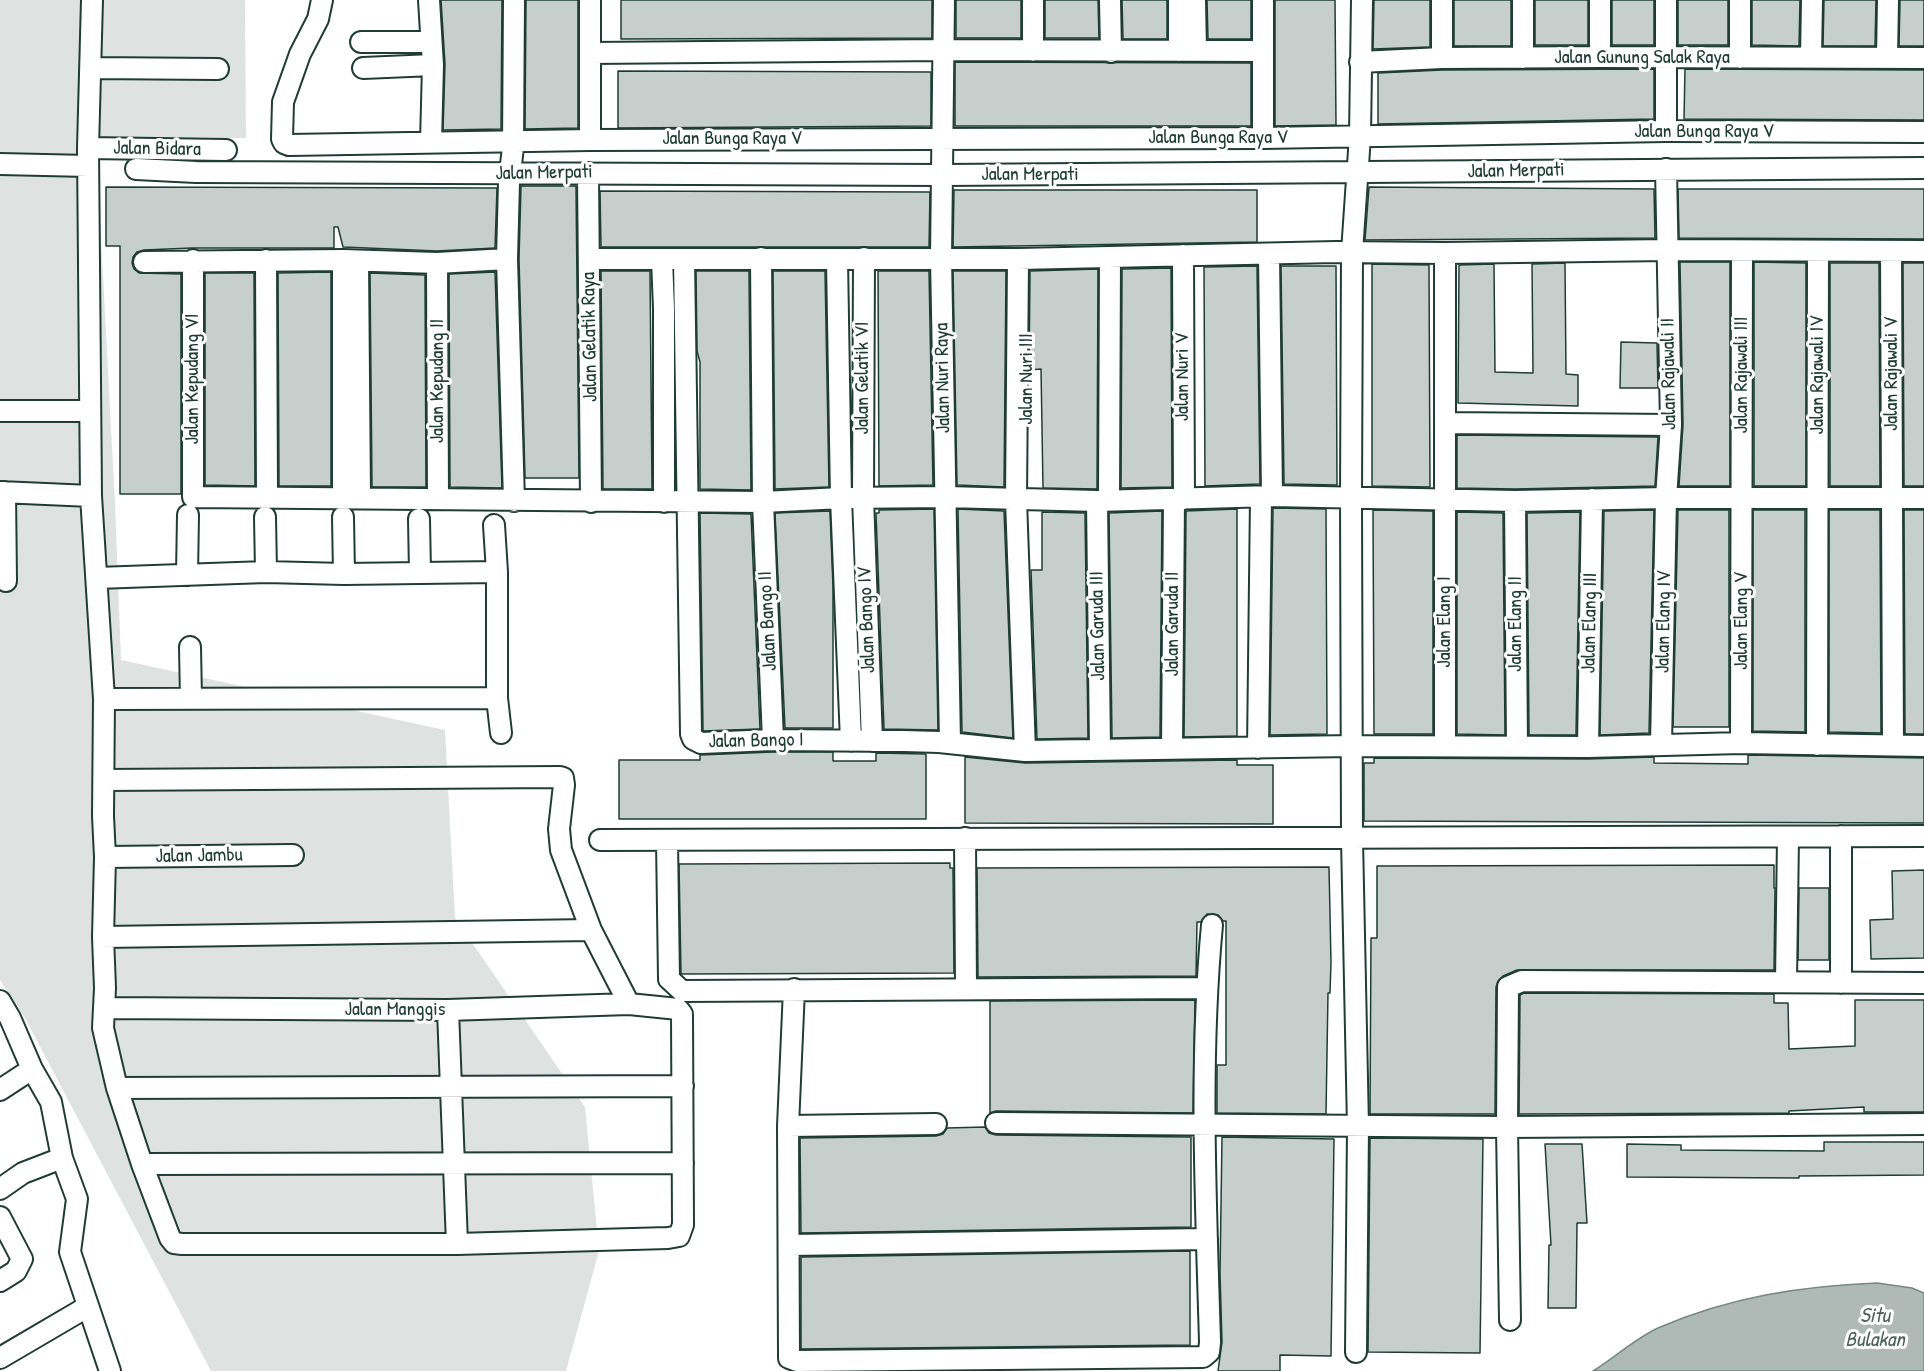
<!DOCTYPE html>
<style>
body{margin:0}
canvas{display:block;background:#fff}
</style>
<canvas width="1924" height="1371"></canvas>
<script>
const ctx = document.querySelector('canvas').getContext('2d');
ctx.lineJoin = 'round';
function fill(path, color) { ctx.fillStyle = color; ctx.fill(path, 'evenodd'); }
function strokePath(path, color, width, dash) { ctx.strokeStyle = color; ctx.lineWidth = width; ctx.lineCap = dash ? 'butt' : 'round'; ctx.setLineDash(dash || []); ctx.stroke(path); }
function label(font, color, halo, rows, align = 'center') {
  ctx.font = font + ' "Patrick Hand",sans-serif'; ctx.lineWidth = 6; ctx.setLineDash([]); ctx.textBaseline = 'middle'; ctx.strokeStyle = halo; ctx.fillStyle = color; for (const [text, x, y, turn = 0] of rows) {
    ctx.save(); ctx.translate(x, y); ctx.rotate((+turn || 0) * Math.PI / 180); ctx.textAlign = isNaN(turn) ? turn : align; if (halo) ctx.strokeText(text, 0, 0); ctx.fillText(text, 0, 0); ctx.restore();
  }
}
fill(new Path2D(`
 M 0,0 L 245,0 L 246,138 L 96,141 L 115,504 L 121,660 L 445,730 L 455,918 L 585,1107 L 599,1251 L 566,1371 L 211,1371 L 26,1020 L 0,980 Z`), '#dee3e2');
const water = new Path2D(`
 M 1877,1283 L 1912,1288 L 1924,1293 L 1924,1371 L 1593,1371 C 1614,1358 1636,1338 1658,1328 C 1729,1297 1801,1286 1877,1283 Z`);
fill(water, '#afbab7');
strokePath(water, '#758883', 1.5);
const building = new Path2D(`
 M 441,0 L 502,0 L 501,129 L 443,130 L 445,64 Z
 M 526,0 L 578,0 L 578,128 L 525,129 Z
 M 621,0 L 932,0 L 932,38 L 621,39 Z
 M 956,0 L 1021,0 L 1021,38 L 956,38 Z
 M 1045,0 L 1098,0 L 1099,38 L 1045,38 Z
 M 1122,0 L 1167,0 L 1167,39 L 1123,39 Z
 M 1207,0 L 1251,0 L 1251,39 L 1208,39 Z
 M 1275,0 L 1335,0 L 1336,125 L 1275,126 Z
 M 1374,0 L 1430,0 L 1430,47 L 1373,49 Z
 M 1454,0 L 1511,0 L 1511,46 L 1454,46 Z
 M 1535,0 L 1588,0 L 1588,45 L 1535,45 Z
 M 1612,0 L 1654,0 L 1654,45 L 1612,45 Z
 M 1678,0 L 1728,0 L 1728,45 L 1678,45 Z
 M 1752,0 L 1800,0 L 1799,46 L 1752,45 Z
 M 1824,0 L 1876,0 L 1875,46 L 1823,46 Z
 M 1900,0 L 1924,0 L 1924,46 L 1899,46 Z
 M 955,62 L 1251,63 L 1251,126 L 955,126 Z
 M 1654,69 L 1654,119 L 1378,124 L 1378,73 L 1442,70 Z
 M 1685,69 L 1924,70 L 1924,120 L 1684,119 Z
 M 618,71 L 931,72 L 931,126 L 618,128 Z
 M 521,186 L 576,186 L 579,478 L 525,478 L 519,259 Z
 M 106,187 L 497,188 L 495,248 L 437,251 L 343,247 L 338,227 L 334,227 L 334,248 L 192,248 L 144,250 L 137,252 L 133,257 L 132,263 L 134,269 L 139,273 L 181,274 L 181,494 L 120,494 L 120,246 L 106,246 Z
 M 1369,187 L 1654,189 L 1655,238 L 1365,240 Z
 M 1678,189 L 1924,189 L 1924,239 L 1679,238 Z
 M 954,190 L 1257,190 L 1257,242 L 953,247 Z
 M 600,191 L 930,192 L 929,247 L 601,247 Z
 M 1680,262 L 1730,262 L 1730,486 L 1679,486 L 1683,425 Z
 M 1754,262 L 1806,263 L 1806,486 L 1754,486 Z
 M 1565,263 L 1566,374 L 1578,375 L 1578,406 L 1458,403 L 1459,265 L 1494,264 L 1495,372 L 1533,373 L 1532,264 Z
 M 1830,263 L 1879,263 L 1880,486 L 1830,486 Z
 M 1903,263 L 1924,263 L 1924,486 L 1904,486 Z
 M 1372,264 L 1429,265 L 1430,487 L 1372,486 Z
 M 1257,266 L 1260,484 L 1205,486 L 1204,267 Z
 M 1281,266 L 1336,266 L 1337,485 L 1284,484 Z
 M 1171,268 L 1172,487 L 1121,488 L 1122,269 Z
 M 1098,269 L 1097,489 L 1043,488 L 1041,369 L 1029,370 L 1030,271 Z
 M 601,271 L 650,271 L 652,489 L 603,489 Z
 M 696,271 L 749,271 L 751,490 L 700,489 L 700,362 L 697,351 Z
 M 773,271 L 825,271 L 829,487 L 775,489 Z
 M 878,271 L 929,271 L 933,485 L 879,486 Z
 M 953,271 L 1006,271 L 1004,487 L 957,485 Z
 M 331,272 L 331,486 L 279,486 L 278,273 Z
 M 495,272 L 502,488 L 450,487 L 449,274 Z
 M 205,273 L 254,273 L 255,486 L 205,485 Z
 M 370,273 L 425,275 L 426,487 L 372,487 Z
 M 1621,342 L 1657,343 L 1658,388 L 1620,388 Z
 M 1457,435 L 1658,437 L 1655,486 L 1515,489 L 1457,488 Z
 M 1273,508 L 1326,509 L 1327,734 L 1270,735 Z
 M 934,509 L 938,730 L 884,729 L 876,513 L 879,513 L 879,510 Z
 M 958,509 L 1004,511 L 1013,738 L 962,732 Z
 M 1237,509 L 1237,736 L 1184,737 L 1186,511 Z
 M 1373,510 L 1433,511 L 1433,734 L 1374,734 Z
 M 1654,510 L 1649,733 L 1600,735 L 1604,511 Z
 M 1678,510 L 1729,510 L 1729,727 L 1673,727 Z
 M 1753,510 L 1805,510 L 1805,732 L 1753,731 Z
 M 1829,510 L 1880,510 L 1881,733 L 1829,732 Z
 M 1904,510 L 1924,510 L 1924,734 L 1905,734 Z
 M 830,511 L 833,587 L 833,728 L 785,728 L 775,513 Z
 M 1162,511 L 1160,737 L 1112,738 L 1109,513 Z
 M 1042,512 L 1085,513 L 1088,738 L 1037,739 L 1031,570 L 1042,570 Z
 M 1457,512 L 1503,513 L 1505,735 L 1457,734 Z
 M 1580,512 L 1576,735 L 1529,735 L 1527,513 Z
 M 700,513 L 751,514 L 760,729 L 703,731 Z
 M 773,752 L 833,752 L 833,761 L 876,761 L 876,753 L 926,754 L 926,819 L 619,819 L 619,760 L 700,760 L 700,755 Z
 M 1748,755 L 1924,758 L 1924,823 L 1364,821 L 1364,763 L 1374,763 L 1374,758 L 1588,759 L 1654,757 L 1654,763 L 1748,764 Z
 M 965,757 L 1025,763 L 1237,760 L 1237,765 L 1273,765 L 1273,824 L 965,823 Z
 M 950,863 L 950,868 L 953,868 L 954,973 L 681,974 L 679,864 Z
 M 1774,865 L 1774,888 L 1775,888 L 1774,970 L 1517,970 L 1503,976 L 1498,981 L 1496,987 L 1495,1114 L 1370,1114 L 1371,938 L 1377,938 L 1377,866 Z
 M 1329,867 L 1331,962 L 1330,993 L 1328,993 L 1326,1114 L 1217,1113 L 1217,1065 L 1226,1065 L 1226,921 L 1223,921 L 1218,915 L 1207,914 L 1201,922 L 1197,922 L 1196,976 L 978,977 L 977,868 Z
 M 1924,870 L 1924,958 L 1871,959 L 1870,920 L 1893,919 L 1892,871 Z
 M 1799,888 L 1829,888 L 1829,960 L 1798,960 Z
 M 1524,993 L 1774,994 L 1774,1003 L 1788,1003 L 1789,1049 L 1855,1046 L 1855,1000 L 1924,1000 L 1924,1112 L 1864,1112 L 1864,1107 L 1789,1111 L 1789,1113 L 1519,1114 L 1520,995 Z
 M 1195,1000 L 1193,1113 L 996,1111 L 990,1113 L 990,1001 Z
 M 985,1127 L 989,1133 L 996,1135 L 1191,1137 L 1191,1227 L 801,1233 L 800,1138 L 936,1136 L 943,1134 L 947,1128 Z
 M 1222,1137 L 1334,1139 L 1331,1356 L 1280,1355 L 1280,1371 L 1218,1371 L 1222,1342 L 1220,1274 Z
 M 1370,1138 L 1483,1139 L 1480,1353 L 1368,1352 Z
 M 1824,1142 L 1924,1142 L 1924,1175 L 1799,1176 L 1799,1178 L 1627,1177 L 1627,1144 L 1681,1145 L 1681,1150 L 1824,1151 Z
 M 1545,1144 L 1582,1144 L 1587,1223 L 1577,1223 L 1576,1308 L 1548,1308 L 1549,1245 L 1551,1245 Z
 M 1190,1251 L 1190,1345 L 801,1349 L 801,1257 Z`);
fill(building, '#c7cfcc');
strokePath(building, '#1f3d34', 1.5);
const street = new Path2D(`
 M 92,0 L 88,148 L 91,496 L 104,699 L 103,816 L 105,857 L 103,937 L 105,988 L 103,1028 L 117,1088 L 142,1164 L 170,1238 L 174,1243 L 182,1244 L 457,1244 L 668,1238 L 679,1236 L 683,1225 L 682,1014 L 678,1009 L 629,1004 L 448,1010 L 104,1008
 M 322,0 L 318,19 L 300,54 L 283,102 L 282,139 L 284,143 L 289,145 L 590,140 L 1263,138 L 1666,131 L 1924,132
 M 429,0 L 433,65 L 431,142
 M 514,0 L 513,147 L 509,182 L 507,259 L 514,501
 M 590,0 L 590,140
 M 944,0 L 941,258 L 950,743
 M 1033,0 L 1033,51
 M 1110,0 L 1111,52
 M 1195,0 L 1196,51
 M 1263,0 L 1263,138
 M 1442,0 L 1442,58
 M 1523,0 L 1523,58
 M 1600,0 L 1600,57
 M 1666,0 L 1666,131
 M 361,42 L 430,42
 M 1179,51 L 1179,0
 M 590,53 L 944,50 L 1263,51
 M 1811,57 L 1812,0
 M 1740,58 L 1740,0
 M 1887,58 L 1888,0
 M 1360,62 L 1442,58 L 1600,57 L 1924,58
 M 91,68 L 218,69
 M 363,68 L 433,65
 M 88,148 L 226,150
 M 0,164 L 88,166
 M 136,169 L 196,172 L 943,175 L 1924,168
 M 588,173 L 591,502
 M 1891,251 L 1893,745
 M 1445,253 L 1445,746
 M 1269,254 L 1272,496
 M 1183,255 L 1184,499
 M 761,258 L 763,502 L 773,740
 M 864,258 L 863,498 L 872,741
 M 589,259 L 1018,259 L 1336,252 L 1445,253 L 1667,250 L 1924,251
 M 662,259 L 664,309 L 664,502
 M 684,259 L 691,734 L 693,739 L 701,743 L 773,740 L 904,741 L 939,742 L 1025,751 L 1352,746 L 1588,747 L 1741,743 L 1924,746
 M 837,259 L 841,498 L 851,741
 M 1018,259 L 1016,500 L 1025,751
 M 193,260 L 193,497 L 763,502 L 841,498 L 946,497 L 1097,501 L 1272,496 L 1515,501 L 1666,498 L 1924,498
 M 266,260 L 267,497
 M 343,260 L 343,497
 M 358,261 L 360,497
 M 144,262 L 343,260 L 437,263 L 507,259
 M 437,263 L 438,499
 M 0,411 L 90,411
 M 1446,423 L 1671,425
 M 0,492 L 91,496
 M 5,492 L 6,581
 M 1109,500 L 1110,257
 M 1097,501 L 1100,750
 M 1515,501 L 1517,746
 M 265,517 L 266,572
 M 343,517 L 344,574
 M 419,519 L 420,573
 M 494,525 L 497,572
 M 187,575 L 188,515
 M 97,578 L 266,572 L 344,574 L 497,572 L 497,698 L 501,733
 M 190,647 L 191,699
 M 104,699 L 497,698
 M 1741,743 L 1742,251
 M 1661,745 L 1666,498 L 1671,425 L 1666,169
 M 1817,745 L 1818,251
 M 1588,747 L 1592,499
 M 1172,748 L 1174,499
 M 1258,748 L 1261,497
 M 104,780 L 560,777 L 563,778 L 564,785 L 559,829 L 561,850 L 591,930 L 629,1004
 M 1841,836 L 1841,983
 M 965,838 L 966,989
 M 600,840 L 1924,836
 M 667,840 L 669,979 L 682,991 L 1206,988
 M 105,857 L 293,855
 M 103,937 L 591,930
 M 1786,982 L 1788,837
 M 794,989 L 788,1126 L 789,1358 L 797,1361 L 1203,1357 L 1209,1352 L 1210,1342 C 1206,1203 1199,1064 1212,925
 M 0,1001 L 10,1018 L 32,1069
 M 448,1010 L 457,1244
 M 117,1088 L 683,1086
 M 0,1090 L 32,1069 L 51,1102 L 62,1158 L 23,1173 L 0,1189
 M 996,1123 L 1507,1127 L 1924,1124
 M 788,1126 L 936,1124
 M 62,1158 L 77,1199 L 70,1252 L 110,1371
 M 142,1164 L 683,1163
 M 0,1217 L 22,1259 L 16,1271 L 0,1281
 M 789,1245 L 1207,1239
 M 1510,1320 L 1507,1127 L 1508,987 L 1522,981 L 1924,983
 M 1356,1352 L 1358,1127 L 1352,839 L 1351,499 L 1352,252 L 1360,136 L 1362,0
 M 0,1358 L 87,1307`);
strokePath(street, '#1f3d34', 24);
strokePath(street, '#fff', 20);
label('20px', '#1f3d34', '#fff', [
 ["Jalan Gunung Salak Raya",1642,58],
 ["Jalan Bunga Raya V",1704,132],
 ["Jalan Bunga Raya V",1218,138],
 ["Jalan Bunga Raya V",732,139],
 ["Jalan Bidara",157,149,1],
 ["Jalan Merpati",1516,171,-1],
 ["Jalan Merpati",544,173,-1],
 ["Jalan Merpati",1030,175],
 ["Jalan Gelatik Raya",590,337,-91],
 ["Jalan Rajawali II",1669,374,-91],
 ["Jalan Rajawali V",1892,374,-90],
 ["Jalan Rajawali III",1742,375,-90],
 ["Jalan Rajawali IV",1818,375,-90],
 ["Jalan Nuri V",1183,377,-90],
 ["Jalan Gelatik VI",863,378,-90],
 ["Jalan Nuri Raya",943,378,-91],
 ["Jalan Kepudang VI",193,379,-90],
 ["Jalan Nuri III",1027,379,-90],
 ["Jalan Kepudang II",438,381,-90],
 ["Jalan Bango IV",867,620,-92],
 ["Jalan Bango II",768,621,-93],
 ["Jalan Elang V",1742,621,-90],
 ["Jalan Elang I",1445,622,-90],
 ["Jalan Elang IV",1664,622,-89],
 ["Jalan Elang III",1590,623,-89],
 ["Jalan Garuda II",1173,624,-90],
 ["Jalan Elang II",1516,624,-90],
 ["Jalan Garuda III",1098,626,-91],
 ["Jalan Bango I",756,741,-1],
 ["Jalan Jambu",199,856,-1],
 ["Jalan Manggis",395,1010]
]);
label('italic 21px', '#4a625b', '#fff', [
 ["Situ",1875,1316],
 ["Bulakan",1875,1340]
]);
</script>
